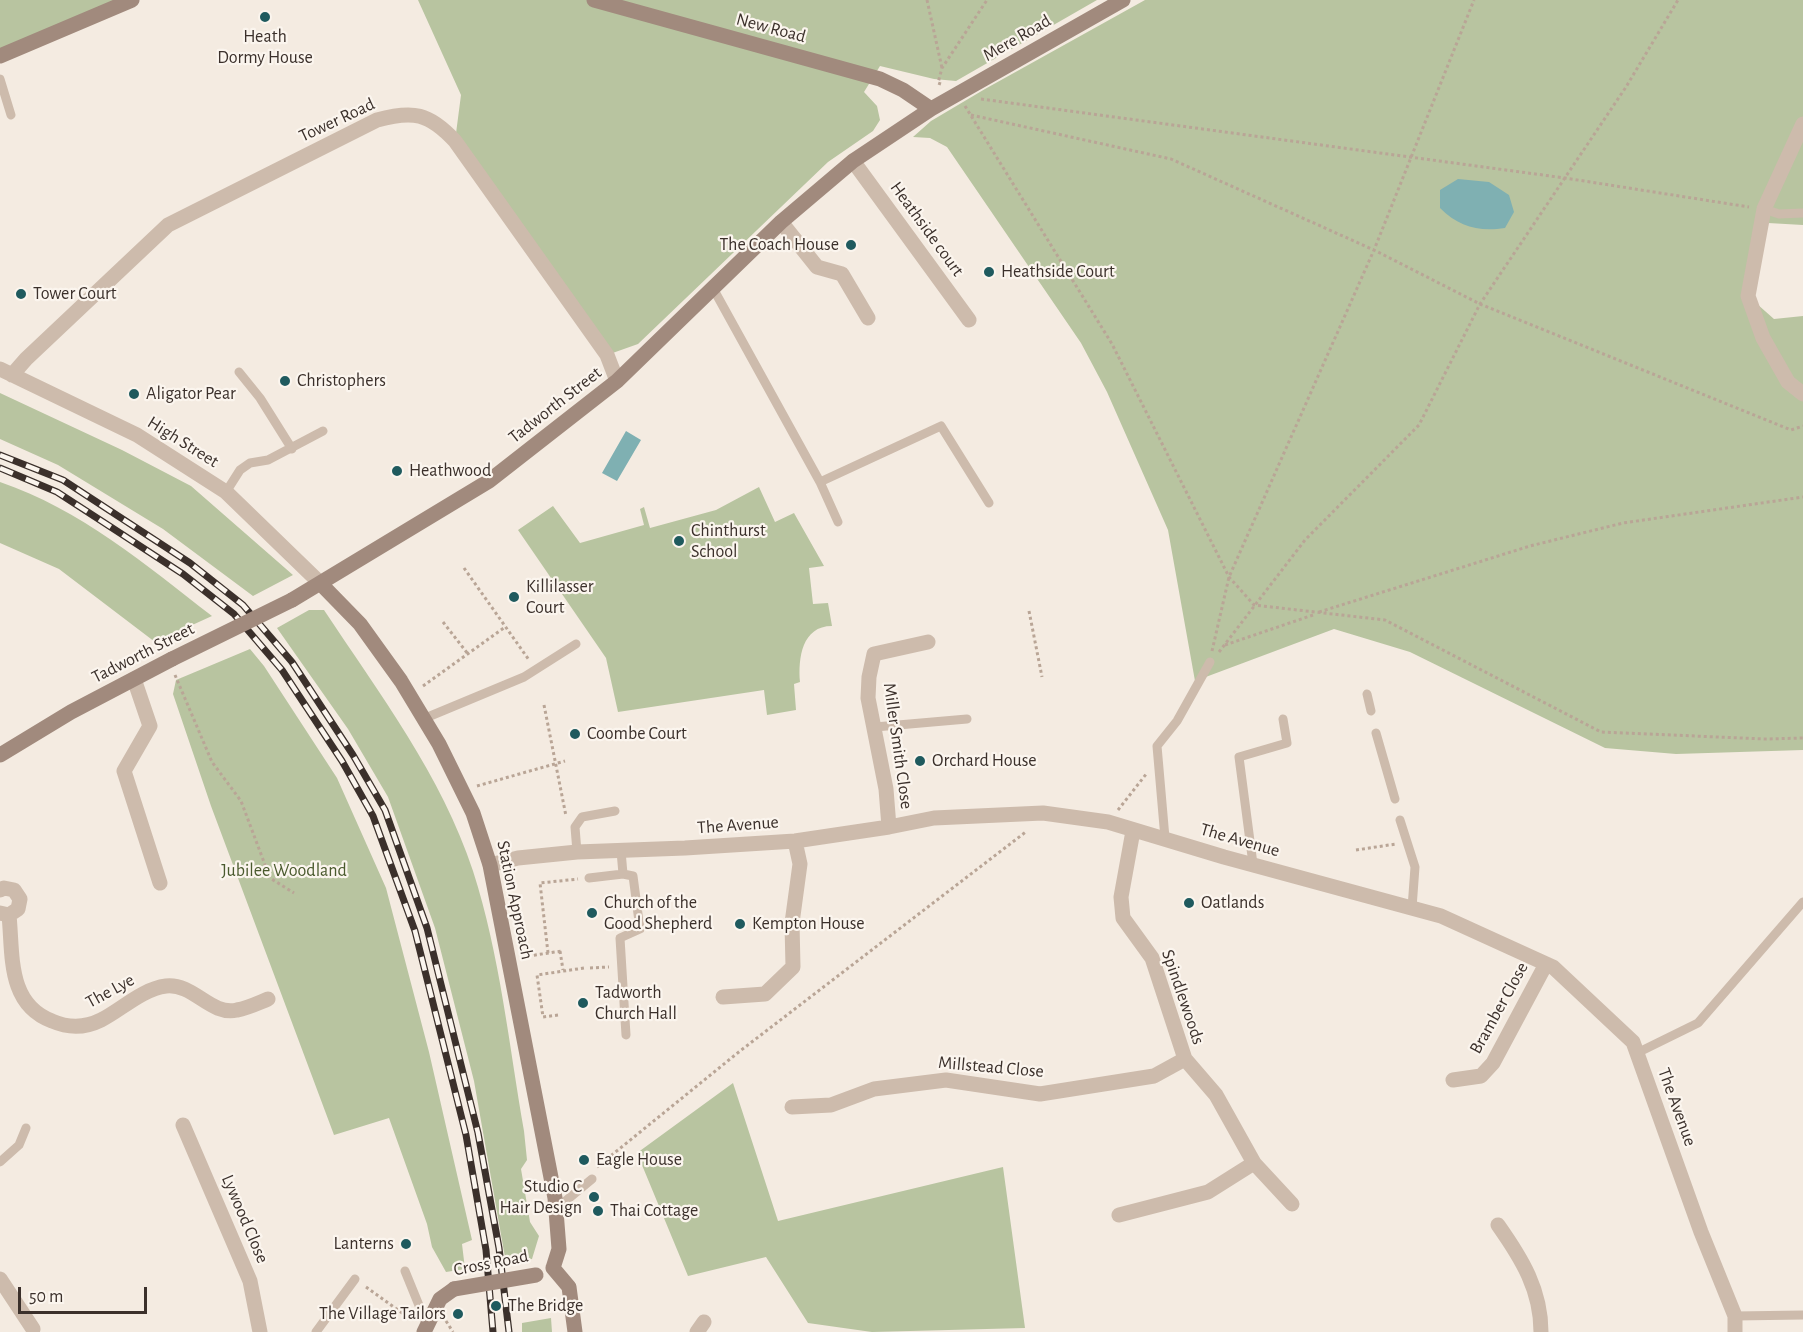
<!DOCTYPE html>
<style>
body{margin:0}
#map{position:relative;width:1803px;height:1332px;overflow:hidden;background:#f4ebe1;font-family:"Alegreya Sans",sans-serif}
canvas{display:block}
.scale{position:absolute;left:18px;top:1287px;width:129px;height:27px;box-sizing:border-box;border:3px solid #3b302b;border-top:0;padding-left:8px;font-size:18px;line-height:21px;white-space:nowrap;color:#3b302b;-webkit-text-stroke:4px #fbf5ee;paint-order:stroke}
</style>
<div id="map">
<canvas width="1803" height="1332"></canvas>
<div class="scale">50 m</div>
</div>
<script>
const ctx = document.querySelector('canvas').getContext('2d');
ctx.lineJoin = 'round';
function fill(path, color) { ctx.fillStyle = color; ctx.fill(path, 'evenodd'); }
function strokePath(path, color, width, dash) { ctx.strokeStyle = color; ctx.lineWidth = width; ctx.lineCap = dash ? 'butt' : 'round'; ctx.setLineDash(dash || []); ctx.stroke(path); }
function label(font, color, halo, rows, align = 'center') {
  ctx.font = font + ' "Alegreya Sans",sans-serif'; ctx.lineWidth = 4.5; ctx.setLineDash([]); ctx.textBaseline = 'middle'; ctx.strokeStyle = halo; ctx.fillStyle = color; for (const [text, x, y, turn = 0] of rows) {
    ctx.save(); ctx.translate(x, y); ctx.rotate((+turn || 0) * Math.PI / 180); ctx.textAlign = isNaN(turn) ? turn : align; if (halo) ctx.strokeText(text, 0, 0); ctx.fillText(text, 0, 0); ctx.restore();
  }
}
fill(new Path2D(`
 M 0,0 L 132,0 L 0,56 Z
 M 418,0 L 1097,0 L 956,81 L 934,79 L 880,66 L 864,92 L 877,106 L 880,120 L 873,131 L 828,162 L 638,344 L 607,355 L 455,141 L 461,95 Z
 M 1145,0 L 1803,0 L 1803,225 L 1768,223 L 1748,296 L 1774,319 L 1803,316 L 1803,750 L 1676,754 L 1605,748 L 1410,652 L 1334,629 L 1195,681 L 1168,530 L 1107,392 L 1081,343 L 947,147 L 930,138 L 913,137 L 931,121 L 985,89 Z
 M 0,393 L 122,450 L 191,486 L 293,575 L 253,596 L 163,529 L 58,465 L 0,439 Z
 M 0,482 C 80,509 146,565 212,616 L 155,642 L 59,569 L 0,543 Z
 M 759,487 L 775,522 L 794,513 L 824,566 L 809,568 L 813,604 L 828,603 L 832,626 C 802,626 798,658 800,682 L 794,684 L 796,710 L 767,715 L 764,690 L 618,712 L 606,658 L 518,530 L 553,506 L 580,543 L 644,525 L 640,509 L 644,507 L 650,528 L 716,510 Z
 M 309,610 L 324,610 C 379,693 442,776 473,871 C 500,955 509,1045 524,1131 L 527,1160 L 521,1169 L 530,1222 L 539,1236 L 532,1259 L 506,1263 L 474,1081 L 435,928 L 388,797 L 348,729 L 277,628 Z
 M 250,649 L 264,666 L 337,778 L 386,888 L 429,1052 L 472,1240 L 462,1244 L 465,1269 L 446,1272 L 432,1247 L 427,1224 L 389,1118 L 334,1135 L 211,806 L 173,694 L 176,680 Z
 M 733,1083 L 778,1221 L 1003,1167 L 1025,1328 L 872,1332 L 808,1323 L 766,1257 L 688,1276 L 637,1153 Z
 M 551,1318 L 552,1332 L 522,1332 L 522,1323 Z`), '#b8c4a0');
fill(new Path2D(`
 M 1458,179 L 1489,182 L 1509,195 L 1514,212 L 1505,228 C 1479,232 1459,227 1440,208 L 1440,190 Z
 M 626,431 L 641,440 L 617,481 L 602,473 Z`), '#7fb0b2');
strokePath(new Path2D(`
 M 927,0 L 942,68
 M 941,84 L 938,83 L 942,68 L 987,0
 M 981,99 L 1565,178 L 1749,207
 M 965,106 L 1112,344 L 1229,577 L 1254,605 L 1385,620 L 1601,732 L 1765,739 L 1803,738
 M 971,115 L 1171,159 L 1374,250 L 1480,304 L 1791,430 L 1803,426
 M 464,568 L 529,660
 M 1029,611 L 1042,677
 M 1319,612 L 1530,546 L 1623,523 L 1803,497
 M 443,622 L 468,654
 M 1225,645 L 1313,615
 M 1212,651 L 1229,577 L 1374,250 L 1474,0
 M 1219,652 L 1305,540 L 1419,425 L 1480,304 L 1626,87 L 1678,0
 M 175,675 L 212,762 L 241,801 L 270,878 L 294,893
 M 423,686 L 505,627
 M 544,705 L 566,816
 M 477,786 L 565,761
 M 1118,810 L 1147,773
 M 1356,850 L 1396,844
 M 560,951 L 563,970
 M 548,953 L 540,883 L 578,879
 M 522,957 L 562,951
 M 590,968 L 609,967
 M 558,1015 L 543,1017 L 537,975 L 584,968
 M 597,1167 L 740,1051 L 1027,831
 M 366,1287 L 409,1318
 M 446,1321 L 453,1332`), '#b9a596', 3, [3, 3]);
strokePath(new Path2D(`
 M 0,79 L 11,115
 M 1764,209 L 1779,214 L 1803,213
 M 714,290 L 820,482 L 941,426 L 989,503
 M 239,372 L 260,398 L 292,449
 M 820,482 L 838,522
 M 226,492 L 240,470 L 250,463 L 268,460 L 323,431
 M 1367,694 L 1371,711
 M 423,719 L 524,677 L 576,644
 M 875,727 L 967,719
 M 1376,733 L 1395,799
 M 1400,820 L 1415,867 L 1412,908
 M 1165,838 L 1157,746 L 1177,721 L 1210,662
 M 621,851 L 623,874 L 633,876 L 640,929 L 620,938 L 626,1035
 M 577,852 L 575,827 L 582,817 L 615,811
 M 1253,864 L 1239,757 L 1287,743 L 1283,719
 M 589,878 L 623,874
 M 1637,1053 L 1698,1023 L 1803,902
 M 0,1162 L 19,1145 L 26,1128
 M 556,1209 L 592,1179
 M 405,1271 L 427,1325
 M 1735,1316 L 1803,1315
 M 316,1332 L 355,1279`), '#cdbbac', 9);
strokePath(new Path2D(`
 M 1803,124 L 1764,209 L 1748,296 L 1763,338 L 1788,382 L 1803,394
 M 853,161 L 969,320
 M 781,222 L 817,267 L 842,274 L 868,318
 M 0,369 L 137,435 L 226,492 L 320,583
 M 12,375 L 26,359 L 168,225 L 377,120 C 413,110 429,113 455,141 L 607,355 L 617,381
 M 134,679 L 150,726 L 124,771 L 160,883
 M 889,827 L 886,789 L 868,698 L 869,677 L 874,654 L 928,642
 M 1133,831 L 1121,897 L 1123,918 L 1152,958 L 1185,1059 L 1216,1095 L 1254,1163 L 1292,1204
 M 490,865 L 518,858 L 577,852 L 685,848 L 795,841 L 889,827 L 934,818 L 1043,813 L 1108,822 L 1224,857 L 1441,916 L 1553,967 L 1633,1042 L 1701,1232 L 1735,1316 L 1735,1332
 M 0,890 L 4,888 L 14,890 L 20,899 L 18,909 L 9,915 L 0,913
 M 9,915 C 13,955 7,1004 52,1021 C 68,1028 85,1028 101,1020 C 121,1010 142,989 166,986 C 194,983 210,1016 237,1010 C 248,1008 258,1003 268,999
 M 723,997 L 765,994 L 793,967 L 792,923 L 800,864 L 795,841
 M 1453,1080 L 1481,1076 L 1493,1063 L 1546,964
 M 792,1107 L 831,1105 L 874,1089 L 946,1080 L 1040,1094 L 1154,1076 L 1185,1059
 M 183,1125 L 250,1281 L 260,1332
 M 1119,1215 L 1208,1192 L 1254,1163
 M 1498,1225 C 1522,1259 1541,1290 1541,1332
 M 0,1279 L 33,1329
 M 697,1332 L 704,1322`), '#cdbbac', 15);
strokePath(new Path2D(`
 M 594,0 L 880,79 L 903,90 L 931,109
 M 0,56 L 132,0
 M 320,583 L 360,624 L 401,681 L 439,744 L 473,813 L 490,865 L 555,1198 L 559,1249 L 553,1268
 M 292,600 L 489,481 L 617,381 L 781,222 L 853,161 L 931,109 L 1123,0
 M 0,755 L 71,712 L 172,659
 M 553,1268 L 569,1287 L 575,1332
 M 424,1332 L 440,1299 L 454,1289`), '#a18a7d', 15);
const rail = new Path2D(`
 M 0,455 L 63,480 L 190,563 L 243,605 L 292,662 L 353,755 L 385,810 L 427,928 L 478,1133 L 499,1248 L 509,1332
 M 0,468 L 57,492 L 183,574 L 234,614 L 282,670 L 342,761 L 373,816 L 415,931 L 466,1135 L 486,1250 L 493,1332`);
strokePath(rail, '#3b302b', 7);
strokePath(rail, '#fbf5ee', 4.5, [14]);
strokePath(new Path2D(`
 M 172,659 L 292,600
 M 454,1289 L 536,1275`), '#a18a7d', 15);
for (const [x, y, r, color] of [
 [265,17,6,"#1f5a5e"],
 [851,245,6,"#1f5a5e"],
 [989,272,6,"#1f5a5e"],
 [21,294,6,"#1f5a5e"],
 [285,381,6,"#1f5a5e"],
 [134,394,6,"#1f5a5e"],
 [397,471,6,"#1f5a5e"],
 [679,541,6,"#1f5a5e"],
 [514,597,6,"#1f5a5e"],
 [575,734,6,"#1f5a5e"],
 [920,761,6,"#1f5a5e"],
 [1189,903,6,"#1f5a5e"],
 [592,913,6,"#1f5a5e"],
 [740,924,6,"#1f5a5e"],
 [583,1003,6,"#1f5a5e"],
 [584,1160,6,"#1f5a5e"],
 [594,1197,6,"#1f5a5e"],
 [598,1211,6,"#1f5a5e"],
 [406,1244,6,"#1f5a5e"],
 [496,1306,6,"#1f5a5e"],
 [458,1314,6,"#1f5a5e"]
]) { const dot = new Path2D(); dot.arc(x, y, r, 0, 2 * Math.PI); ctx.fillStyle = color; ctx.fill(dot); strokePath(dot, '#fbf5ee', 2); }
label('18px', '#3b302b', '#fbf5ee', [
 ["New Road",771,28,15],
 ["Mere Road",1017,38,-30],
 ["Tower Road",337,120,-25],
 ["Heathside court",927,229,54],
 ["Tadworth Street",555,405,-38],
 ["High Street",183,442,32],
 ["Tadworth Street",143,653,-27],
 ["Miller Smith Close",898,746,82],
 ["The Avenue",738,825,-4],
 ["The Avenue",1240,840,16],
 ["Station Approach",515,900,78],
 ["The Lye",110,991,-29],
 ["Spindlewoods",1183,997,71],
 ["Bramber Close",1499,1008,-61],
 ["Millstead Close",991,1067,5],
 ["The Avenue",1677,1107,70],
 ["Lywood Close",245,1219,67],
 ["Cross Road",491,1263,-11]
]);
label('18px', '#3b302b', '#fbf5ee', [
 ["Heath",265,37,"center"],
 ["Dormy House",265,58,"center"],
 ["The Coach House",839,245,"right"],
 ["Heathside Court",1001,272],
 ["Tower Court",33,294],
 ["Christophers",297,381],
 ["Aligator Pear",146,394],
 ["Heathwood",409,471],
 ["Chinthurst",691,531],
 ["School",691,552],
 ["Killilasser",526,587],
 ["Court",526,608],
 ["Coombe Court",587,734],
 ["Orchard House",932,761],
 ["Church of the",604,903],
 ["Good Shepherd",604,924],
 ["Oatlands",1201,903],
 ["Kempton House",752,924],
 ["Tadworth",595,993],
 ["Church Hall",595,1014],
 ["Eagle House",596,1160],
 ["Studio C",582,1187,"right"],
 ["Hair Design",582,1208,"right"],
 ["Thai Cottage",610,1211],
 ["Lanterns",394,1244,"right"],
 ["The Bridge",508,1306],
 ["The Village Tailors",446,1314,"right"]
], 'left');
label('18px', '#4a5a2e', '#fbf5ee', [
 ["Jubilee Woodland",284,871]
]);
</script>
